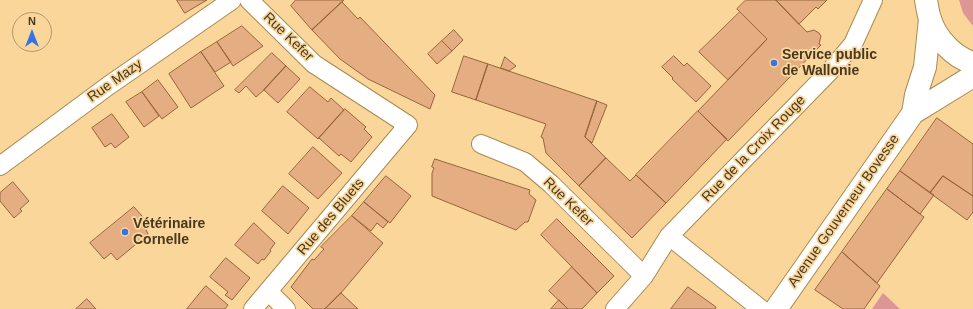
<!DOCTYPE html>
<meta charset="utf-8">
<style>
body{margin:0}
#map{position:relative;width:973px;height:309px;overflow:hidden;background:#fad69b;font-family:Arial,sans-serif}
canvas{display:block}
.north{position:absolute;left:12px;top:12px;width:40px;height:40px;box-sizing:border-box;background:#fad69b;border:1px solid #b2976a;border-radius:50%;rotate:0deg;font-size:11px;font-weight:700;line-height:16px;text-align:center;color:#473820}
.north::after{content:'';display:block;margin:auto;width:14px;height:18px;background:#3275e3;clip-path:polygon(50% 0,100% 100%,50% 72%,0 100%)}
</style>
<div id="map">
<canvas width="973" height="309"></canvas>
<div class="north">N</div>
</div>
<script>
const ctx = document.querySelector('canvas').getContext('2d');
ctx.lineJoin = 'round';
function fill(path, color) { ctx.fillStyle = color; ctx.fill(path, 'evenodd'); }
function strokePath(path, color, width, dash) { ctx.strokeStyle = color; ctx.lineWidth = width; ctx.lineCap = dash ? 'butt' : 'round'; ctx.setLineDash(dash || []); ctx.stroke(path); }
function label(font, color, halo, rows, align = 'center') {
  ctx.font = font + ' Arial,sans-serif'; ctx.lineWidth = 3.5; ctx.setLineDash([]); ctx.textBaseline = 'middle'; ctx.strokeStyle = halo; ctx.fillStyle = color; for (const [text, x, y, turn = 0] of rows) {
    ctx.save(); ctx.translate(x, y); ctx.rotate((+turn || 0) * Math.PI / 180); ctx.textAlign = isNaN(turn) ? turn : align; if (halo) ctx.strokeText(text, 0, 0); ctx.fillText(text, 0, 0); ctx.restore();
  }
}
fill(new Path2D(`
 M 959,0 L 973,0 L 973,26 L 963,13 Z
 M 883,293 L 900,309 L 872,309 Z`), '#dd9696');
const building = new Path2D(`
 M 177,0 L 207,0 L 185,13 Z
 M 296,0 L 344,0 L 312,30 L 291,6 Z
 M 746,0 L 776,0 L 807,32 L 814,30 L 819,33 L 821,36 L 819,44 L 821,45 L 728,141 L 698,111 L 767,39 L 737,9 Z
 M 776,0 L 827,0 L 818,9 L 816,7 L 799,24 Z
 M 342,2 L 358,19 L 360,17 L 435,95 L 430,109 L 368,79 L 340,59 L 312,30 Z
 M 740,12 L 767,39 L 728,80 L 699,52 Z
 M 242,26 L 263,46 L 233,66 L 217,42 Z
 M 454,30 L 463,40 L 452,51 L 442,41 Z
 M 442,41 L 452,51 L 437,64 L 428,54 Z
 M 217,42 L 231,62 L 215,72 L 201,52 Z
 M 201,52 L 224,86 L 191,108 L 169,74 Z
 M 272,53 L 286,66 L 264,90 L 256,97 L 246,86 L 239,93 L 235,90 Z
 M 464,56 L 488,64 L 476,100 L 452,92 Z
 M 674,56 L 684,66 L 687,63 L 711,86 L 696,102 L 672,79 L 673,78 L 662,67 Z
 M 505,57 L 516,66 L 509,71 L 501,68 Z
 M 488,64 L 597,101 L 585,137 L 606,158 L 579,186 L 546,153 L 543,138 L 541,137 L 546,124 L 476,100 Z
 M 286,66 L 300,79 L 278,103 L 264,90 Z
 M 158,80 L 178,107 L 162,119 L 142,92 Z
 M 310,87 L 328,102 L 331,98 L 344,110 L 318,139 L 287,112 Z
 M 142,92 L 159,116 L 144,127 L 126,102 Z
 M 597,101 L 607,105 L 592,143 L 585,137 Z
 M 345,109 L 366,127 L 364,129 L 372,137 L 351,162 L 341,154 L 339,156 L 319,138 Z
 M 698,111 L 727,139 L 666,203 L 636,175 Z
 M 112,114 L 129,137 L 115,148 L 111,143 L 105,147 L 92,128 Z
 M 937,118 L 973,144 L 973,196 L 943,176 L 930,193 L 900,171 Z
 M 313,147 L 342,173 L 318,199 L 289,174 Z
 M 606,158 L 630,181 L 636,175 L 666,203 L 632,238 L 579,186 Z
 M 435,159 L 530,190 L 529,194 L 536,200 L 528,222 L 525,222 L 516,230 L 432,196 L 432,173 L 434,168 L 432,167 Z
 M 900,171 L 934,195 L 920,214 L 887,189 Z
 M 386,176 L 411,196 L 390,223 L 364,202 Z
 M 943,176 L 973,196 L 973,212 L 967,220 L 930,193 Z
 M 13,182 L 29,201 L 20,209 L 22,211 L 14,218 L 0,201 L 0,193 Z
 M 283,186 L 309,208 L 288,234 L 262,211 Z
 M 887,189 L 924,217 L 877,283 L 842,252 Z
 M 364,202 L 388,222 L 383,228 L 377,223 L 371,231 L 352,216 Z
 M 134,207 L 150,225 L 146,230 L 148,234 L 117,260 L 111,253 L 104,259 L 90,243 Z
 M 352,216 L 383,243 L 341,293 L 325,309 L 313,309 L 291,287 L 312,259 L 314,260 L 324,249 L 321,247 Z
 M 557,219 L 614,276 L 597,293 L 541,235 Z
 M 254,223 L 275,243 L 270,250 L 271,251 L 264,260 L 262,259 L 258,264 L 235,245 Z
 M 842,252 L 880,286 L 864,309 L 843,309 L 815,290 Z
 M 226,258 L 250,278 L 232,300 L 225,295 L 228,292 L 210,277 Z
 M 572,267 L 597,293 L 582,309 L 568,309 L 549,291 Z
 M 206,286 L 228,305 L 225,309 L 187,309 Z
 M 688,287 L 716,307 L 715,309 L 671,309 Z
 M 341,293 L 358,309 L 325,309 Z
 M 87,299 L 96,309 L 76,309 Z
 M 559,300 L 568,309 L 551,309 Z`);
fill(building, '#e4ae82');
strokePath(building, '#96643a', 1);
const street = new Path2D(`
 M 249,0 L 314,64 L 408,125 L 253,309
 M 481,144 L 525,162 L 551,184 L 644,276
 M 0,166 L 108,86 L 232,0
 M 669,236 L 761,309
 M 268,291 L 286,309
 M 615,309 L 644,276 L 669,236 L 830,71 L 853,44 L 873,0`);
const secondary = new Path2D(`
 M 913,113 L 973,76
 M 776,309 L 913,113 L 916,95 L 925,67 L 930,19`);
const primary = new Path2D(`
 M 926,0 C 927,6 928,13 930,19 C 936,38 953,57 973,63`);
strokePath(street, '#ab8a50', 20);
strokePath(secondary, '#ab8a50', 24);
strokePath(primary, '#ab8a50', 24);
strokePath(street, '#fff', 18);
strokePath(secondary, '#fff', 22);
strokePath(primary, '#fff', 22);
for (const [x, y, r, color] of [
 [774,63,4,"#3275e3"],
 [125,232,4,"#3275e3"]
]) { const dot = new Path2D(); dot.arc(x, y, r, 0, 2 * Math.PI); ctx.fillStyle = color; ctx.fill(dot); strokePath(dot, '#fad69b', 1.5); }
label('14px', '#473820', '#fad69b', [
 ["Rue Kefer",288,37,44],
 ["Rue Mazy",115,81,-35],
 ["Rue de la Croix Rouge",754,149,-46],
 ["Rue Kefer",568,202,44],
 ["Avenue Gouverneur Bovesse",844,211,-55],
 ["Rue des Bluets",331,217,-50]
]);
label('bold 14px', '#473820', '#fad69b', [
 ["Service public",782,55],
 ["de Wallonie",782,71],
 ["Vétérinaire",133,224],
 ["Cornelle",133,240]
], 'left');
</script>
